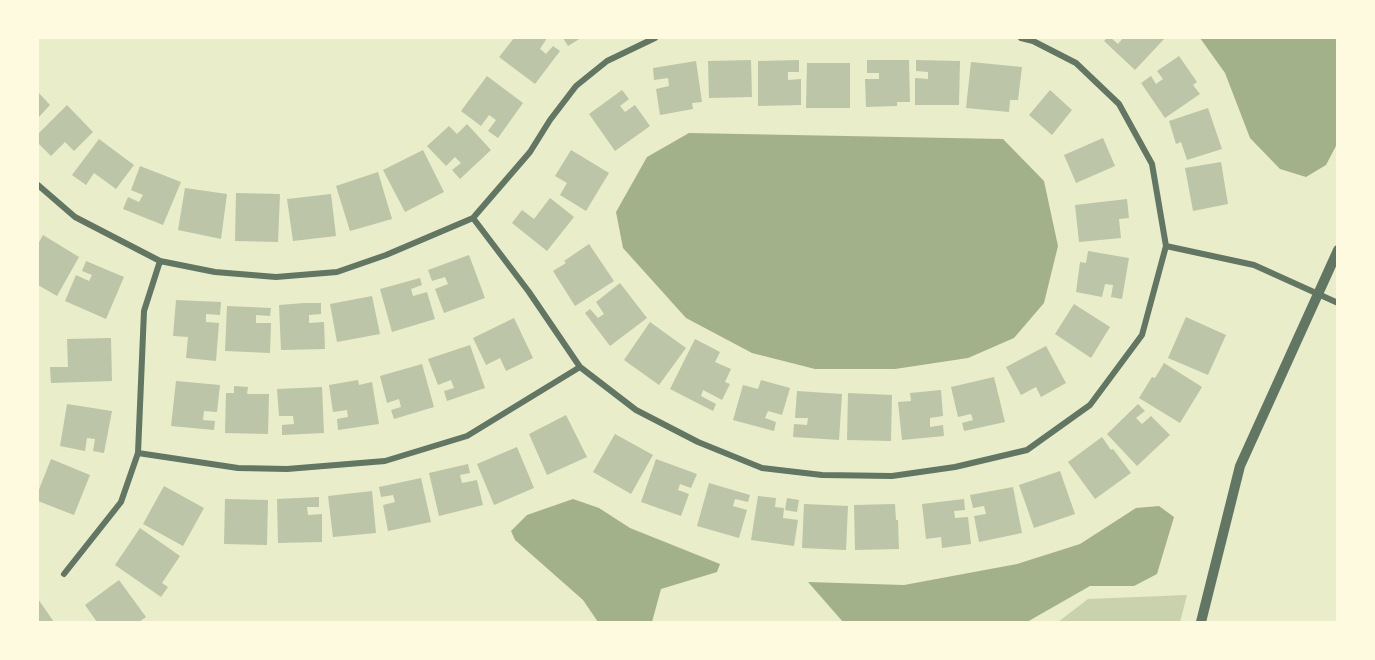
<!DOCTYPE html>
<style>
body{margin:0}
#map{position:relative;width:1375px;height:660px;overflow:hidden;background:#e9edc9;font-family:"Sofia Sans Condensed",sans-serif}
canvas{display:block}
.frame{position:absolute;inset:0;border:39px solid #fefae0;pointer-events:none}
</style>
<div id="map">
<canvas width="1375" height="660"></canvas>
<div class="frame"></div>
</div>
<script>
const ctx = document.querySelector('canvas').getContext('2d');
ctx.lineJoin = 'round';
function fill(path, color) { ctx.fillStyle = color; ctx.fill(path, 'evenodd'); }
function strokePath(path, color, width, dash) { ctx.strokeStyle = color; ctx.lineWidth = width; ctx.lineCap = dash ? 'butt' : 'round'; ctx.setLineDash(dash || []); ctx.stroke(path); }
fill(new Path2D(`
 M 1187,595 L 1180,622 L 1058,622 L 1088,599 Z`), '#cad2ad');
fill(new Path2D(`
 M 1200,38 L 1337,38 L 1337,144 L 1326,165 L 1306,177 L 1280,169 L 1250,138 L 1225,73 Z
 M 689,133 L 1003,139 L 1044,181 L 1058,246 L 1044,303 L 1014,338 L 968,358 L 895,369 L 815,369 L 752,353 L 686,318 L 623,248 L 616,212 L 647,157 Z
 M 573,499 L 599,508 L 630,528 L 720,564 L 717,572 L 661,589 L 652,622 L 598,622 L 583,600 L 515,540 L 511,531 L 527,515 Z
 M 1159,506 L 1174,517 L 1157,574 L 1134,586 L 1090,586 L 1027,622 L 843,622 L 808,582 L 904,585 L 1017,564 L 1080,544 L 1136,508 Z`), '#a3b18a');
fill(new Path2D(`
 M 514,38 L 547,38 L 540,49 L 546,54 L 553,46 L 560,51 L 535,84 L 499,57 Z
 M 563,38 L 581,38 L 568,46 Z
 M 1107,38 L 1111,38 L 1118,44 L 1123,38 L 1165,38 L 1135,70 L 1104,41 Z
 M 1179,56 L 1197,82 L 1193,85 L 1200,94 L 1165,118 L 1141,83 L 1151,76 L 1156,84 L 1163,79 L 1157,71 Z
 M 751,60 L 752,97 L 709,98 L 708,61 Z
 M 799,60 L 799,72 L 788,72 L 788,80 L 801,79 L 801,105 L 758,106 L 758,61 Z
 M 867,60 L 909,60 L 910,102 L 897,102 L 897,106 L 866,107 L 865,79 L 879,79 L 879,73 L 867,73 Z
 M 916,60 L 960,61 L 959,105 L 915,105 L 915,78 L 928,79 L 928,72 L 916,71 Z
 M 696,61 L 702,102 L 692,103 L 693,109 L 660,115 L 656,89 L 669,86 L 668,78 L 654,80 L 653,68 Z
 M 971,62 L 1022,67 L 1018,100 L 1010,100 L 1009,112 L 966,108 Z
 M 807,63 L 850,63 L 850,108 L 806,108 Z
 M 487,76 L 523,103 L 498,138 L 488,131 L 496,120 L 489,115 L 481,126 L 461,111 Z
 M 622,90 L 629,99 L 620,106 L 625,112 L 635,105 L 650,126 L 615,151 L 589,114 Z
 M 1050,90 L 1072,110 L 1052,135 L 1029,115 Z
 M 38,92 L 50,105 L 38,118 Z
 M 67,105 L 93,132 L 74,151 L 65,142 L 51,156 L 38,143 L 38,134 Z
 M 1208,108 L 1222,149 L 1187,160 L 1181,142 L 1176,144 L 1169,121 Z
 M 467,124 L 491,150 L 460,179 L 452,170 L 461,163 L 455,157 L 446,166 L 427,146 L 449,126 L 457,134 Z
 M 1103,138 L 1115,166 L 1076,183 L 1064,155 Z
 M 99,139 L 134,165 L 116,189 L 94,173 L 86,185 L 72,175 Z
 M 423,150 L 444,192 L 405,212 L 383,170 Z
 M 571,150 L 609,173 L 586,211 L 560,195 L 567,183 L 555,176 Z
 M 1221,162 L 1228,204 L 1193,211 L 1185,168 Z
 M 140,166 L 181,182 L 163,225 L 123,209 L 128,197 L 139,202 L 143,195 L 131,190 Z
 M 378,172 L 392,219 L 350,231 L 336,186 Z
 M 185,188 L 227,194 L 221,239 L 178,230 Z
 M 236,193 L 280,194 L 278,242 L 235,241 Z
 M 331,194 L 336,236 L 293,241 L 287,199 Z
 M 550,198 L 574,217 L 547,251 L 512,223 L 522,210 L 534,219 Z
 M 1127,199 L 1129,218 L 1119,219 L 1121,238 L 1079,242 L 1075,205 Z
 M 43,235 L 79,257 L 57,296 L 38,285 L 38,244 Z
 M 589,244 L 614,281 L 575,306 L 553,271 L 566,263 L 564,261 Z
 M 1088,251 L 1129,258 L 1122,299 L 1111,297 L 1113,285 L 1105,284 L 1102,297 L 1076,292 L 1080,262 L 1086,263 Z
 M 469,255 L 485,298 L 444,313 L 435,289 L 448,284 L 445,277 L 432,281 L 428,270 Z
 M 86,261 L 124,277 L 106,319 L 65,301 L 76,275 L 89,281 L 92,275 L 82,271 Z
 M 420,278 L 422,285 L 411,289 L 413,296 L 427,292 L 435,319 L 392,332 L 380,289 Z
 M 620,283 L 647,318 L 610,346 L 585,313 L 590,309 L 598,318 L 604,314 L 596,302 Z
 M 372,296 L 380,334 L 337,342 L 330,304 Z
 M 176,300 L 221,302 L 220,315 L 206,314 L 206,322 L 219,323 L 216,361 L 186,358 L 188,337 L 173,336 Z
 M 304,303 L 321,303 L 321,314 L 309,315 L 309,323 L 324,322 L 325,349 L 281,350 L 279,305 Z
 M 1074,304 L 1110,327 L 1091,358 L 1055,334 Z
 M 227,306 L 271,308 L 270,316 L 256,315 L 256,323 L 271,323 L 270,353 L 225,351 Z
 M 1186,317 L 1226,335 L 1208,375 L 1168,358 Z
 M 514,318 L 533,358 L 506,371 L 500,358 L 486,365 L 473,338 Z
 M 650,322 L 686,348 L 659,385 L 624,360 Z
 M 111,338 L 112,381 L 51,383 L 50,367 L 68,367 L 67,339 Z
 M 695,339 L 720,352 L 715,362 L 731,369 L 725,382 L 730,384 L 722,400 L 703,390 L 701,396 L 716,404 L 713,411 L 670,389 Z
 M 470,345 L 485,388 L 447,401 L 444,391 L 454,388 L 451,380 L 438,385 L 428,359 Z
 M 1046,346 L 1066,383 L 1041,397 L 1036,387 L 1021,395 L 1006,367 Z
 M 1164,363 L 1202,387 L 1180,423 L 1139,398 L 1152,377 L 1155,378 Z
 M 422,364 L 434,407 L 394,419 L 391,410 L 401,407 L 399,399 L 387,403 L 380,376 Z
 M 994,377 L 1005,422 L 964,431 L 962,423 L 973,420 L 971,414 L 958,417 L 951,387 Z
 M 358,380 L 359,385 L 372,382 L 379,424 L 338,430 L 337,419 L 348,417 L 347,410 L 333,412 L 329,385 Z
 M 761,380 L 790,388 L 782,415 L 768,411 L 765,418 L 776,422 L 774,431 L 733,420 L 743,385 L 758,389 Z
 M 176,381 L 220,385 L 217,412 L 204,411 L 203,420 L 215,421 L 214,430 L 171,426 Z
 M 234,386 L 248,387 L 247,394 L 269,394 L 268,434 L 225,433 L 226,393 L 234,393 Z
 M 322,387 L 324,433 L 282,435 L 282,425 L 294,424 L 293,416 L 279,416 L 277,389 Z
 M 941,390 L 943,416 L 930,418 L 930,427 L 943,425 L 944,436 L 902,440 L 898,402 L 911,401 L 910,393 Z
 M 797,391 L 842,394 L 839,440 L 793,437 L 794,424 L 807,425 L 808,418 L 795,418 Z
 M 848,393 L 892,395 L 891,441 L 847,440 Z
 M 67,404 L 112,411 L 104,453 L 93,451 L 95,439 L 87,438 L 85,451 L 60,446 Z
 M 1138,404 L 1145,411 L 1136,418 L 1142,424 L 1151,416 L 1170,435 L 1137,466 L 1107,434 Z
 M 566,415 L 587,457 L 547,475 L 529,434 Z
 M 615,434 L 653,455 L 631,494 L 593,472 Z
 M 1102,437 L 1111,450 L 1113,449 L 1131,473 L 1095,499 L 1068,462 Z
 M 517,447 L 534,488 L 494,505 L 477,464 Z
 M 51,459 L 90,475 L 74,515 L 38,501 L 38,492 Z
 M 656,459 L 697,474 L 691,488 L 680,484 L 678,490 L 689,494 L 681,516 L 641,502 Z
 M 468,464 L 470,473 L 460,475 L 462,483 L 477,480 L 483,505 L 439,516 L 429,473 Z
 M 1060,471 L 1075,514 L 1034,528 L 1019,485 Z
 M 421,478 L 431,522 L 388,531 L 383,505 L 395,502 L 393,495 L 381,497 L 379,487 Z
 M 709,483 L 750,495 L 748,502 L 735,499 L 733,506 L 747,510 L 739,538 L 697,526 Z
 M 164,486 L 204,508 L 183,546 L 143,524 Z
 M 1013,487 L 1022,533 L 979,542 L 974,516 L 986,514 L 984,506 L 973,508 L 970,495 Z
 M 372,491 L 376,533 L 333,537 L 328,496 Z
 M 758,496 L 776,498 L 775,507 L 784,508 L 783,518 L 798,520 L 794,546 L 751,540 Z
 M 319,497 L 319,507 L 307,507 L 308,515 L 322,514 L 322,542 L 278,543 L 277,499 Z
 M 787,498 L 799,500 L 797,512 L 785,510 Z
 M 225,499 L 268,500 L 267,545 L 224,544 Z
 M 964,499 L 965,510 L 954,511 L 955,518 L 968,517 L 971,544 L 942,548 L 941,537 L 926,539 L 922,504 Z
 M 804,504 L 848,506 L 846,550 L 802,548 Z
 M 895,504 L 896,520 L 898,520 L 899,549 L 855,550 L 854,505 Z
 M 140,528 L 180,556 L 162,583 L 168,587 L 161,597 L 115,565 Z
 M 119,580 L 146,617 L 139,622 L 97,622 L 85,605 Z
 M 38,599 L 54,622 L 38,622 Z`), '#bcc5a7');
strokePath(new Path2D(`
 M 655,38 L 607,61 L 576,86 L 550,120 L 530,152 L 473,218 L 529,292 L 580,367 L 636,410 L 698,442 L 762,468 L 822,475 L 892,476 L 955,467 L 1027,450 L 1090,405 L 1142,335 L 1166,246 L 1152,164 L 1119,104 L 1076,63 L 1033,41 L 1021,38
 M 38,185 L 75,217 L 160,261 L 215,272 L 276,277 L 337,272 L 386,255 L 473,218
 M 1166,246 L 1254,265 L 1338,303
 M 138,453 L 238,468 L 287,469 L 385,461 L 467,436 L 580,367
 M 64,574 L 121,502 L 138,453 L 144,311 L 160,261`), '#617663', 6);
strokePath(new Path2D(`
 M 1201,622 L 1240,466 L 1338,250`), '#617663', 10);
</script>
